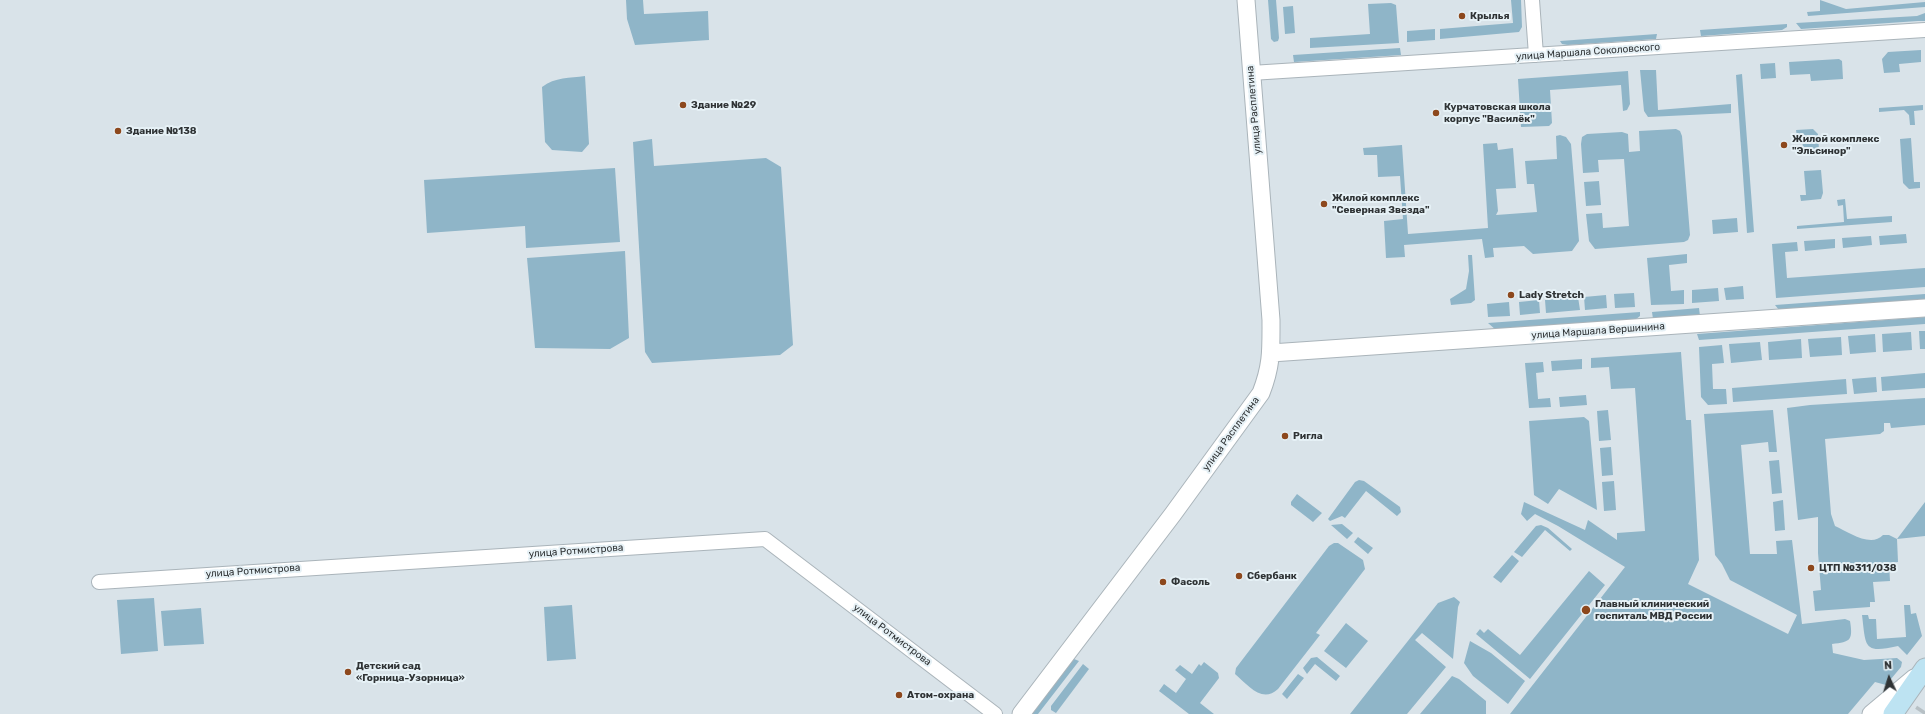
<!DOCTYPE html>
<meta charset="utf-8">
<style>
body{margin:0}
#map{position:relative;width:1925px;height:714px;overflow:hidden;background:#d9e3e9;font-family:Rubik,sans-serif}
canvas{display:block}
.north{position:absolute;left:1869px;top:658px;width:40px;height:40px;-webkit-text-stroke:3px #e6f1f6;paint-order:stroke;rotate:356deg;font-size:11px;font-weight:700;line-height:16px;text-align:center;color:#2f3335}
.north::after{content:'';display:block;margin:auto;width:14px;height:18px;background:#2f3335;clip-path:polygon(50% 0,100% 100%,50% 72%,0 100%)}
</style>
<div id="map">
<canvas width="1925" height="714"></canvas>
<div class="north">N</div>
</div>
<script>
const ctx = document.querySelector('canvas').getContext('2d');
ctx.lineJoin = 'round';
function fill(path, color) { ctx.fillStyle = color; ctx.fill(path, 'evenodd'); }
function strokePath(path, color, width, dash) { ctx.strokeStyle = color; ctx.lineWidth = width; ctx.lineCap = dash ? 'butt' : 'round'; ctx.setLineDash(dash || []); ctx.stroke(path); }
function label(font, color, halo, rows, align = 'center') {
  ctx.font = font + ' Rubik,sans-serif'; ctx.lineWidth = 4; ctx.setLineDash([]); ctx.textBaseline = 'middle'; ctx.strokeStyle = halo; ctx.fillStyle = color; for (const [text, x, y, turn = 0] of rows) {
    ctx.save(); ctx.translate(x, y); ctx.rotate((+turn || 0) * Math.PI / 180); ctx.textAlign = isNaN(turn) ? turn : align; if (halo) ctx.strokeText(text, 0, 0); ctx.fillText(text, 0, 0); ctx.restore();
  }
}
fill(new Path2D(`
 M 626,0 L 643,0 L 644,14 L 708,11 L 709,40 L 635,45 L 627,19 Z
 M 1268,0 L 1276,0 L 1279,38 L 1278,41 L 1274,42 L 1271,39 Z
 M 1511,0 L 1521,0 L 1522,27 L 1519,32 L 1440,39 L 1440,29 L 1513,23 Z
 M 1820,0 L 1846,9 L 1925,2 L 1925,7 L 1808,16 L 1807,12 L 1820,11 Z
 M 1391,3 L 1396,5 L 1399,43 L 1310,48 L 1310,38 L 1370,34 L 1368,4 Z
 M 1293,6 L 1295,33 L 1285,34 L 1283,7 Z
 M 1925,13 L 1925,21 L 1918,21 L 1801,29 L 1796,23 L 1917,16 Z
 M 1787,24 L 1787,27 L 1782,30 L 1701,36 L 1700,30 Z
 M 1435,29 L 1435,40 L 1407,42 L 1407,31 Z
 M 1657,34 L 1656,39 L 1568,45 L 1562,44 L 1560,41 Z
 M 1400,48 L 1401,55 L 1294,62 L 1293,55 Z
 M 1921,50 L 1921,62 L 1899,64 L 1900,72 L 1884,73 L 1882,59 L 1888,52 Z
 M 1839,59 L 1842,61 L 1843,79 L 1811,81 L 1810,74 L 1790,75 L 1789,62 Z
 M 1775,63 L 1776,78 L 1761,79 L 1760,64 Z
 M 1640,70 L 1656,70 L 1658,110 L 1731,104 L 1731,113 L 1648,117 L 1644,111 Z
 M 1628,71 L 1630,104 L 1627,110 L 1623,111 L 1621,85 L 1550,90 L 1552,123 L 1549,126 L 1521,127 L 1518,79 Z
 M 1742,74 L 1754,232 L 1747,233 L 1736,75 Z
 M 585,76 L 589,144 L 582,152 L 552,150 L 545,142 L 542,87 C 555,77 570,78 585,76 Z
 M 1923,105 L 1923,110 L 1914,111 L 1915,125 L 1910,125 L 1909,115 L 1904,110 L 1879,112 L 1879,108 Z
 M 1676,129 L 1680,131 L 1682,136 L 1690,235 L 1688,240 L 1684,242 L 1595,249 L 1589,241 L 1586,214 L 1602,213 L 1603,228 L 1629,226 L 1624,159 L 1598,160 L 1599,172 L 1583,173 L 1581,144 L 1582,137 L 1587,134 L 1622,132 L 1628,134 L 1629,152 L 1640,151 L 1639,131 Z
 M 1813,129 L 1818,134 L 1819,150 L 1803,150 L 1802,137 L 1797,137 L 1796,130 Z
 M 1560,135 L 1566,137 L 1571,144 L 1579,241 L 1572,251 L 1533,254 L 1524,246 L 1493,248 L 1494,257 L 1485,258 L 1482,239 L 1404,245 L 1405,257 L 1386,258 L 1384,221 L 1403,219 L 1400,176 L 1378,177 L 1377,155 L 1364,155 L 1363,148 L 1402,145 L 1408,234 L 1488,228 L 1483,144 L 1497,143 L 1498,150 L 1513,148 L 1516,188 L 1496,189 L 1498,211 L 1496,215 L 1537,212 L 1534,184 L 1527,184 L 1525,161 L 1557,159 L 1556,136 Z
 M 1911,138 L 1914,182 L 1920,182 L 1920,188 L 1909,189 L 1903,183 L 1900,139 Z
 M 652,139 L 654,166 L 766,158 L 781,167 L 793,345 L 780,355 L 652,363 L 645,352 L 633,142 Z
 M 615,168 L 620,242 L 526,248 L 525,226 L 427,233 L 424,180 Z
 M 1821,170 L 1823,193 L 1821,199 L 1801,201 L 1800,195 L 1806,195 L 1804,171 Z
 M 1599,181 L 1601,205 L 1586,206 L 1584,182 Z
 M 1845,199 L 1847,219 L 1892,216 L 1892,222 L 1797,229 L 1797,226 L 1844,222 L 1843,205 L 1838,206 L 1837,200 Z
 M 1737,218 L 1738,232 L 1713,234 L 1712,220 Z
 M 1906,234 L 1907,243 L 1880,245 L 1879,236 Z
 M 1871,236 L 1872,245 L 1843,248 L 1842,238 Z
 M 1835,239 L 1835,248 L 1805,251 L 1804,241 Z
 M 1797,242 L 1798,251 L 1785,252 L 1787,278 L 1925,268 L 1925,287 L 1776,298 L 1772,244 Z
 M 625,251 L 629,338 L 610,349 L 535,348 L 527,258 Z
 M 1687,254 L 1687,263 L 1669,265 L 1671,291 L 1684,290 L 1684,304 L 1651,305 L 1647,258 Z
 M 1468,255 L 1472,255 L 1475,300 L 1471,303 L 1451,305 L 1450,299 L 1466,289 L 1469,271 Z
 M 1743,286 L 1744,299 L 1726,300 L 1724,288 Z
 M 1718,288 L 1719,301 L 1692,303 L 1692,290 Z
 M 1634,293 L 1635,307 L 1615,308 L 1614,294 Z
 M 1925,294 L 1925,300 L 1779,310 L 1775,305 Z
 M 1606,295 L 1607,308 L 1585,310 L 1584,297 Z
 M 1578,297 L 1580,310 L 1546,313 L 1545,300 Z
 M 1539,300 L 1540,313 L 1520,315 L 1519,302 Z
 M 1509,302 L 1510,316 L 1488,317 L 1487,304 Z
 M 1699,308 L 1700,316 L 1653,319 L 1652,312 Z
 M 1640,312 L 1640,316 L 1635,320 L 1496,330 L 1488,323 Z
 M 1925,317 L 1925,324 L 1699,340 L 1697,334 Z
 M 1919,331 L 1925,331 L 1925,349 L 1920,349 Z
 M 1911,332 L 1912,350 L 1883,352 L 1882,334 Z
 M 1875,334 L 1876,352 L 1850,354 L 1848,336 Z
 M 1841,337 L 1842,355 L 1810,357 L 1808,339 Z
 M 1801,339 L 1802,358 L 1769,360 L 1768,342 Z
 M 1760,342 L 1762,360 L 1731,363 L 1729,344 Z
 M 1722,345 L 1724,363 L 1712,364 L 1713,389 L 1726,389 L 1727,404 L 1708,405 L 1701,397 L 1699,347 Z
 M 1681,352 L 1686,420 L 1691,420 L 1699,560 L 1688,584 L 1788,634 L 1797,615 L 1730,580 L 1722,564 L 1715,555 L 1704,414 L 1773,410 L 1777,452 L 1769,452 L 1768,442 L 1741,445 L 1750,554 L 1777,554 L 1776,541 L 1792,540 L 1802,624 L 1845,619 L 1850,621 C 1853,640 1851,642 1832,644 L 1833,653 L 1864,660 L 1897,658 L 1902,662 L 1901,667 L 1886,685 L 1875,682 L 1848,714 L 1510,714 L 1625,567 L 1558,526 L 1535,514 L 1527,521 L 1521,514 L 1524,502 L 1585,530 L 1588,520 L 1617,540 L 1617,533 L 1645,531 L 1635,388 L 1611,389 L 1609,367 L 1591,368 L 1591,358 Z
 M 1582,359 L 1582,369 L 1552,371 L 1551,361 Z
 M 1543,362 L 1544,372 L 1536,373 L 1538,399 L 1550,398 L 1551,407 L 1529,408 L 1525,363 Z
 M 1925,373 L 1925,388 L 1882,391 L 1881,377 Z
 M 1876,377 L 1877,392 L 1854,394 L 1852,379 Z
 M 1846,379 L 1847,394 L 1733,402 L 1732,388 Z
 M 1586,395 L 1587,405 L 1560,407 L 1559,397 Z
 M 1925,398 L 1925,425 L 1891,428 L 1890,423 L 1884,423 L 1884,431 L 1880,434 L 1825,439 L 1831,514 L 1835,526 C 1848,532 1871,548 1883,535 L 1889,535 L 1897,539 L 1925,502 L 1925,536 L 1897,539 L 1898,562 L 1889,563 L 1890,581 L 1873,582 L 1875,602 L 1870,602 L 1870,607 L 1815,611 L 1813,591 L 1821,590 L 1818,553 L 1818,517 L 1798,520 L 1787,408 L 1810,405 Z
 M 1608,410 L 1611,440 L 1599,441 L 1597,411 Z
 M 1584,417 L 1589,421 L 1597,510 L 1559,489 L 1548,504 L 1534,495 L 1529,421 Z
 M 1611,447 L 1613,475 L 1602,476 L 1600,448 Z
 M 1779,460 L 1782,493 L 1772,494 L 1769,461 Z
 M 1359,480 L 1364,481 L 1400,507 L 1401,512 L 1397,516 L 1366,491 L 1345,518 L 1342,516 L 1330,521 L 1328,519 L 1355,482 Z
 M 1614,481 L 1616,510 L 1604,511 L 1602,482 Z
 M 1297,494 L 1322,513 L 1313,522 L 1291,505 L 1291,502 Z
 M 1783,500 L 1785,530 L 1775,531 L 1773,502 Z
 M 1342,524 L 1353,533 L 1347,539 L 1331,525 Z
 M 1541,525 L 1548,528 L 1572,549 L 1570,551 L 1545,530 L 1522,557 L 1514,552 L 1536,526 Z
 M 1358,537 L 1373,548 L 1368,554 L 1354,542 Z
 M 1334,543 L 1338,543 L 1363,560 L 1365,569 L 1316,633 L 1320,635 L 1278,689 C 1262,704 1248,685 1235,674 L 1236,668 L 1329,546 Z
 M 1512,555 L 1519,561 L 1501,583 L 1493,577 Z
 M 1589,571 L 1605,585 L 1530,679 L 1476,634 L 1480,629 L 1484,633 L 1488,629 L 1520,655 Z
 M 1454,597 L 1460,602 L 1458,607 L 1453,659 L 1422,633 L 1415,640 L 1446,667 L 1407,714 L 1350,714 L 1438,603 Z
 M 154,598 L 158,651 L 121,654 L 117,600 Z
 M 572,605 L 576,659 L 547,661 L 544,607 Z
 M 1904,605 L 1910,605 L 1911,614 L 1916,613 L 1922,636 L 1907,655 L 1898,646 C 1863,654 1866,647 1862,615 L 1868,615 L 1869,619 L 1876,619 L 1877,639 L 1906,637 Z
 M 201,608 L 204,644 L 164,646 L 161,611 Z
 M 1346,623 L 1368,641 L 1346,668 L 1324,651 Z
 M 1470,641 L 1491,653 L 1525,681 L 1508,704 L 1473,676 L 1464,663 Z
 M 1317,657 L 1340,676 L 1336,681 L 1315,664 L 1307,674 L 1303,668 L 1311,658 Z
 M 1074,659 L 1079,661 L 1038,714 L 1032,714 Z
 M 1204,662 L 1218,673 L 1219,678 L 1200,703 L 1214,714 L 1189,714 L 1159,691 L 1164,684 L 1176,693 L 1186,679 L 1175,670 L 1180,665 L 1192,674 L 1199,664 L 1201,666 Z
 M 1083,664 L 1089,669 L 1056,713 L 1051,710 L 1051,706 Z
 M 1298,674 L 1304,678 L 1287,699 L 1282,694 Z
 M 1452,676 L 1459,679 L 1486,701 L 1486,714 L 1420,714 Z`), '#8fb5c8');
strokePath(new Path2D(`
 M 1923,714 L 1925,711`), '#b7c0c5', 19, [19, 10]);
const minor = new Path2D(`
 M 1532,0 L 1536,55
 M 1251,73 L 1925,30
 M 99,582 L 765,539 L 995,714`);
const tertiary = new Path2D(`
 M 1271,353 L 1925,308
 M 1021,714 L 1173,514 L 1261,393 C 1272,365 1271,349 1271,320 L 1246,0
 M 1871,714 L 1914,678`);
const secondary = new Path2D(`
 M 1893,714 L 1925,668`);
strokePath(minor, '#aab4ba', 16);
strokePath(tertiary, '#aab4ba', 19);
strokePath(secondary, '#aab4ba', 21);
strokePath(minor, '#fff', 14);
strokePath(tertiary, '#fff', 17);
strokePath(secondary, '#bde3f2', 19);
for (const [x, y, r, color] of [
 [1462,16,4,"#8d481d"],
 [683,105,4,"#8d481d"],
 [1436,113,4,"#8d481d"],
 [118,131,4,"#8d481d"],
 [1784,145,4,"#8d481d"],
 [1324,204,4,"#8d481d"],
 [1511,295,4,"#8d481d"],
 [1285,436,4,"#8d481d"],
 [1811,568,4,"#8d481d"],
 [1239,576,4,"#8d481d"],
 [1163,582,4,"#8d481d"],
 [1586,610,5,"#8d481d"],
 [348,672,4,"#8d481d"],
 [899,695,4,"#8d481d"]
]) { const dot = new Path2D(); dot.arc(x, y, r, 0, 2 * Math.PI); ctx.fillStyle = color; ctx.fill(dot); strokePath(dot, '#e6f1f6', 1.5); }
label('bold 10px', '#2f3335', '#e6f1f6', [
 ["Крылья",1470,16],
 ["Здание №29",691,105],
 ["Курчатовская школа",1444,107],
 ["корпус \"Василёк\"",1444,119],
 ["Здание №138",126,131],
 ["Жилой комплекс",1792,139],
 ["\"Эльсинор\"",1792,151],
 ["Жилой комплекс",1332,198],
 ["\"Северная Звезда\"",1332,210],
 ["Lady Stretch",1519,295],
 ["Ригла",1293,436],
 ["ЦТП №311/038",1819,568],
 ["Сбербанк",1247,576],
 ["Фасоль",1171,582],
 ["Главный клинический",1595,604],
 ["госпиталь МВД России",1595,616],
 ["Детский сад",356,666],
 ["«Горница-Узорница»",356,678],
 ["Атом-охрана",907,695]
], 'left');
label('10px', '#2f3335', '#e6f1f6', [
 ["улица Маршала Соколовского",1588,52,-4],
 ["улица Расплетина",1254,110,-95],
 ["улица Маршала Вершинина",1598,331,-4],
 ["улица Расплетина",1231,434,-54],
 ["улица Ротмистрова",576,551,-4],
 ["улица Ротмистрова",253,571,-4],
 ["улица Ротмистрова",892,635,37]
]);
</script>
